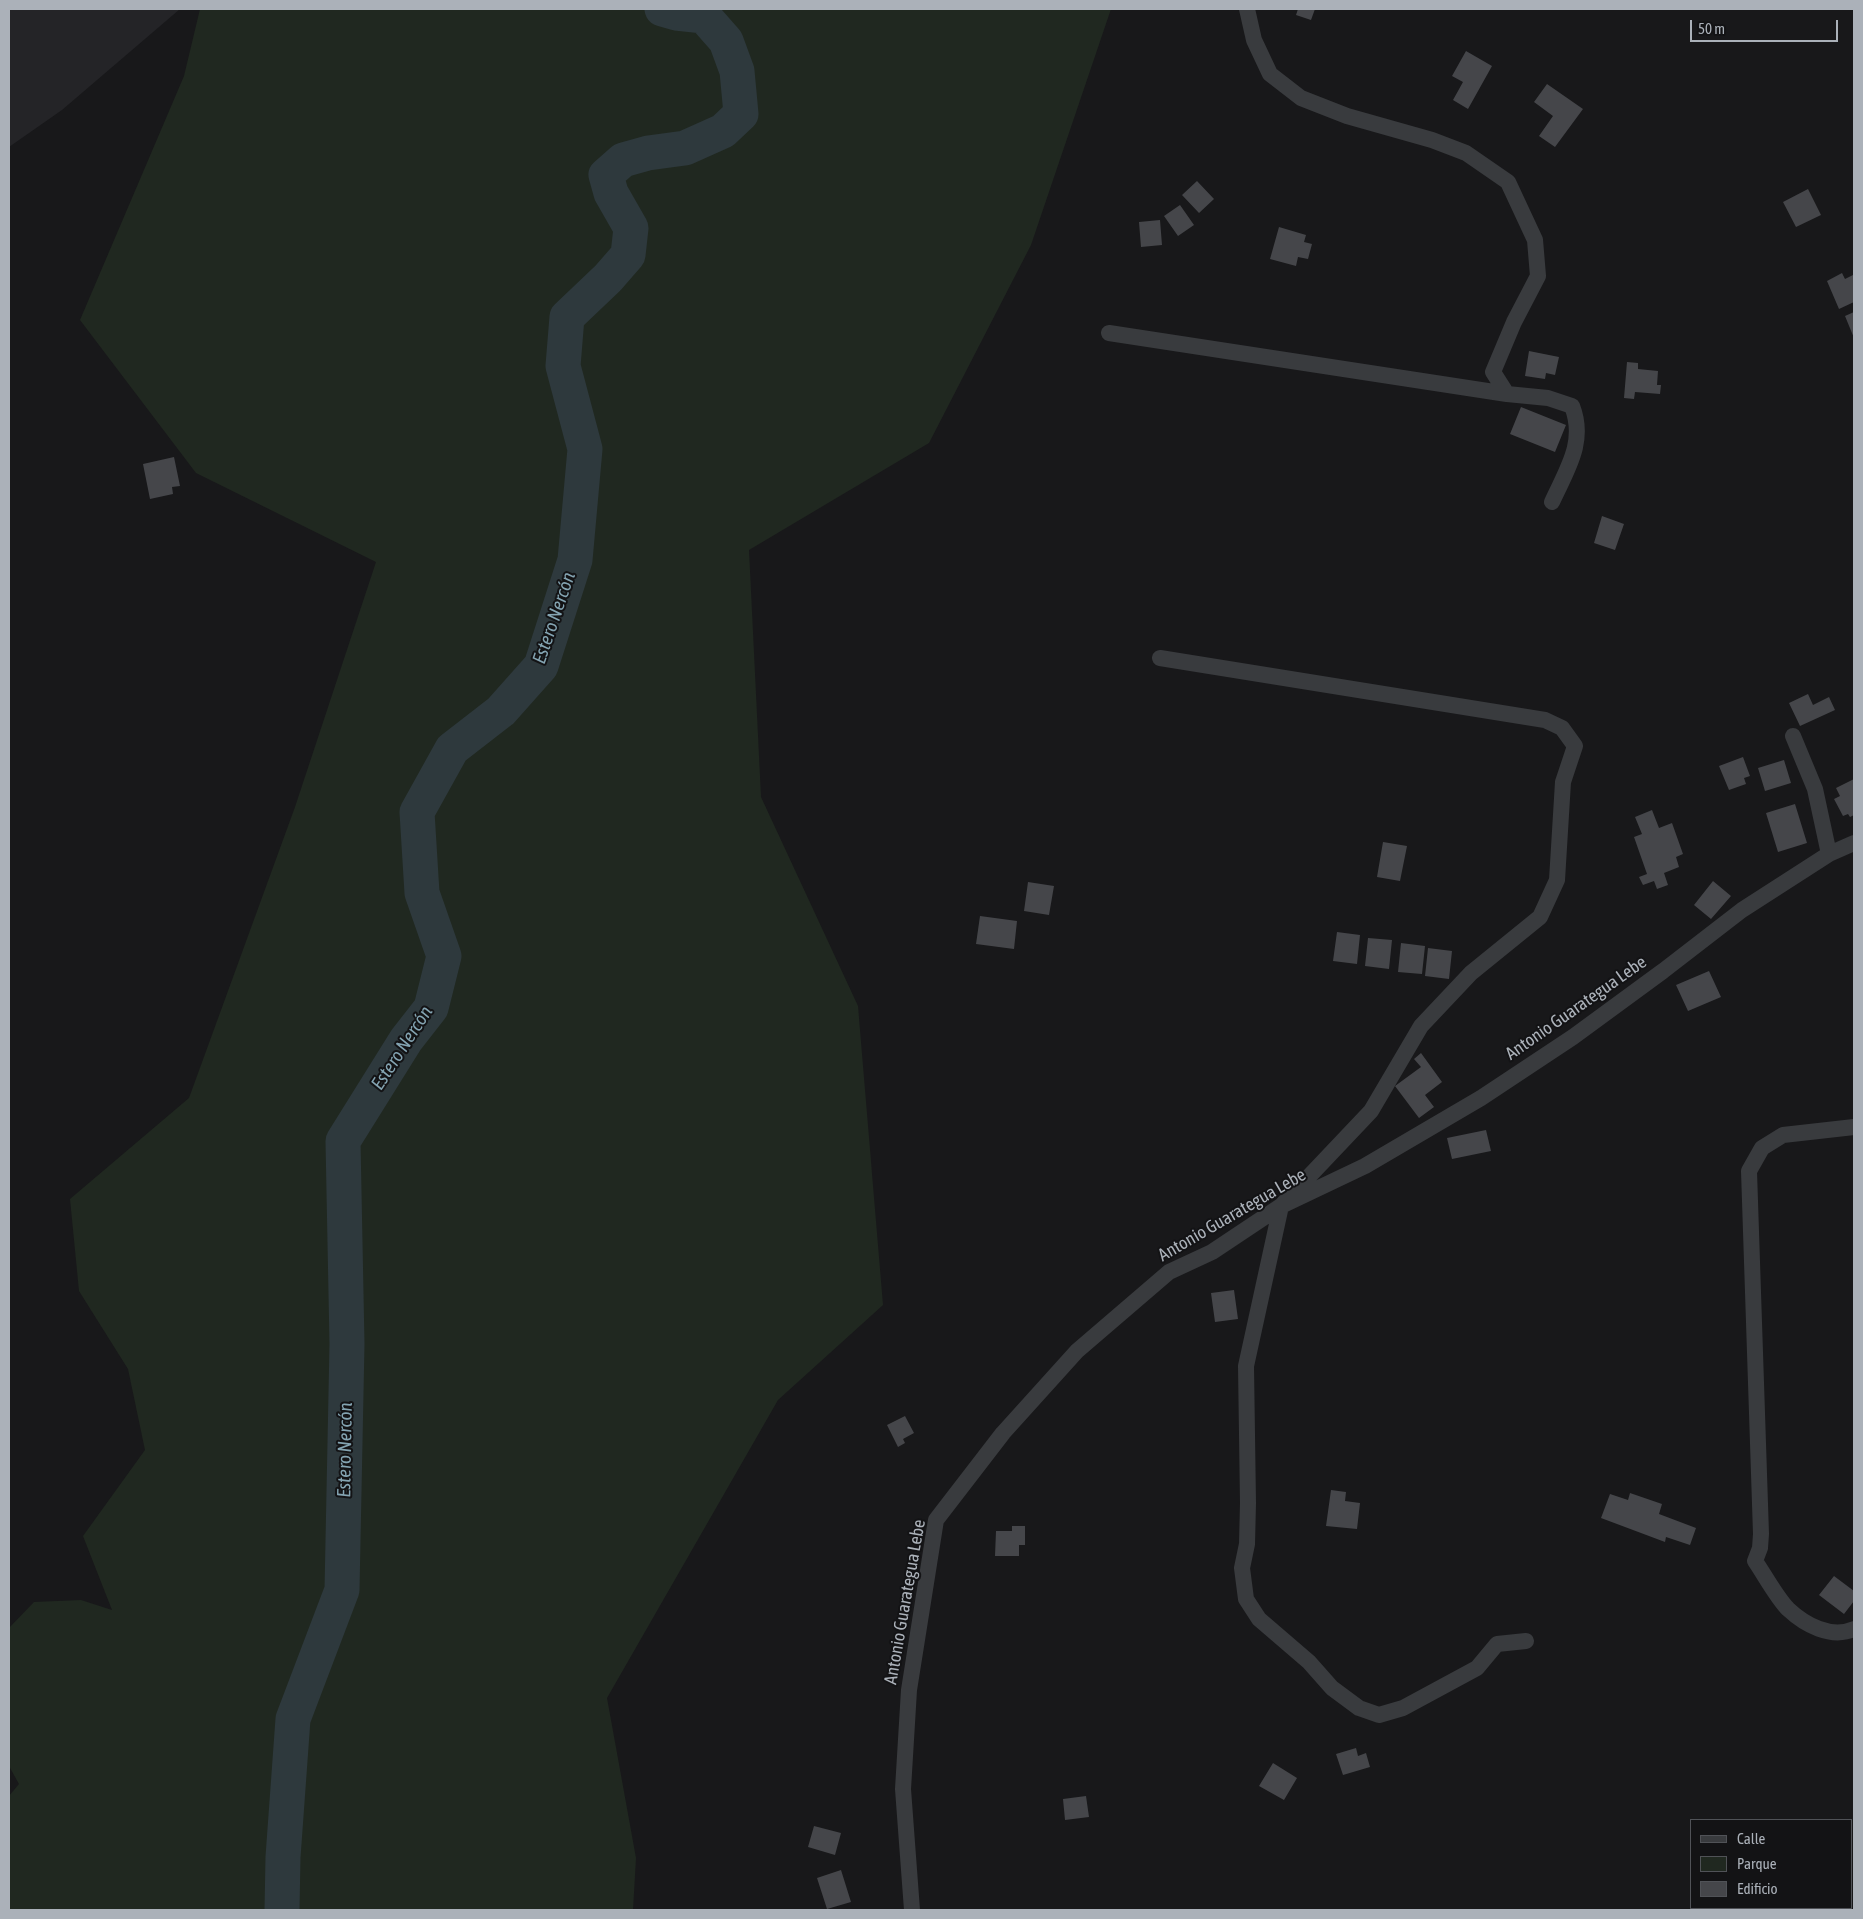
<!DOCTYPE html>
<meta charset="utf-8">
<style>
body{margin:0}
#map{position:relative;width:1863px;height:1919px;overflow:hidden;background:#18181a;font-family:"Asap Condensed",sans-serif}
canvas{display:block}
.frame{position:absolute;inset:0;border:10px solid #abb1b9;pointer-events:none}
.legend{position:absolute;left:1690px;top:1819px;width:162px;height:90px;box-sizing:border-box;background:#131315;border:1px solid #505257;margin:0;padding:6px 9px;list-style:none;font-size:15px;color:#abb1b9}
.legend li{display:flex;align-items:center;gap:10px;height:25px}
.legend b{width:25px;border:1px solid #505257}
.scale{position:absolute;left:1690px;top:20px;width:148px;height:22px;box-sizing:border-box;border:2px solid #abb1b9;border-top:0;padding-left:6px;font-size:15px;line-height:18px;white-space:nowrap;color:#abb1b9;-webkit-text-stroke:4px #131315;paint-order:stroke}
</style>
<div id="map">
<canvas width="1863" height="1919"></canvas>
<div class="frame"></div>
<ul class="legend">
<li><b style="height:6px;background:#393b3e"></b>Calle</li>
<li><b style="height:14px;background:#202820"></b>Parque</li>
<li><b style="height:14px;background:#45464a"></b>Edificio</li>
</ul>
<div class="scale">50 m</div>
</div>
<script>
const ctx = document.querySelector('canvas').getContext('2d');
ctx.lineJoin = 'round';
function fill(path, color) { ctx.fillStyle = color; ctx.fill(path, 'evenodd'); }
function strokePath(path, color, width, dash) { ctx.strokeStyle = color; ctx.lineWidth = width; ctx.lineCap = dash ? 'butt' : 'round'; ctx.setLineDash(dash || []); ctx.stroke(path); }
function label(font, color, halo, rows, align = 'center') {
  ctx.font = font + ' "Asap Condensed",sans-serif'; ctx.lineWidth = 4; ctx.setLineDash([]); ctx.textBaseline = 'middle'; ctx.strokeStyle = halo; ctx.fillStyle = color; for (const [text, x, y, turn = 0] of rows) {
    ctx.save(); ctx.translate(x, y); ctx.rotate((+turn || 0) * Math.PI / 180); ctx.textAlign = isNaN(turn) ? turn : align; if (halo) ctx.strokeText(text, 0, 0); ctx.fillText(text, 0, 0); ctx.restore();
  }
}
fill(new Path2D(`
 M 9,9 L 180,9 L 62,110 L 9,147 Z`), '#242427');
fill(new Path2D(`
 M 200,9 L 1111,9 L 1031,245 L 929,443 L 749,550 L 761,797 L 858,1006 L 883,1305 L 778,1400 L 607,1698 L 636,1858 L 633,1910 L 9,1910 L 9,1796 L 19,1784 L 9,1766 L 9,1628 L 34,1602 L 81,1600 L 112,1610 L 83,1536 L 145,1450 L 128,1369 L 79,1291 L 70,1199 L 189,1098 L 295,807 L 376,562 L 196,473 L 80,320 L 184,76 Z`), '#202820');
strokePath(new Path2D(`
 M 282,1910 L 283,1857 L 293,1719 L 342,1590 L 347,1344 L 343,1141 L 406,1040 L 431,1008 L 444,956 L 422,893 L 417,812 L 452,749 L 501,711 L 541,666 L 575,560 L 585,449 L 563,366 L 567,317 L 608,278 L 628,255 L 631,228 L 611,193 L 606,175 L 623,160 L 648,153 L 685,148 L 723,131 L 741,114 L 737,71 L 726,41 L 704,16 L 676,13 L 662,9`), '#2e393d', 35);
fill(new Path2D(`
 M 1298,9 L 1315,9 L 1311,20 L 1296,15 Z
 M 1466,51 L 1492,66 L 1468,109 L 1453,100 L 1463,82 L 1452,76 Z
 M 1547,84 L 1583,109 L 1555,147 L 1539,136 L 1553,116 L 1534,102 Z
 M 1197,181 L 1214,199 L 1199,213 L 1182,195 Z
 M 1808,189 L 1821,215 L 1796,227 L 1783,202 Z
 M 1180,205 L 1194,225 L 1178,236 L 1164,216 Z
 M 1160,220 L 1162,245 L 1141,247 L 1139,222 Z
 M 1279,227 L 1306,235 L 1304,242 L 1312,244 L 1308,259 L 1298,257 L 1296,266 L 1270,259 Z
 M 1842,273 L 1845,279 L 1853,275 L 1854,276 L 1854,302 L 1839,309 L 1827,281 Z
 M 1854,312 L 1854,338 L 1845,316 Z
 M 1529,351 L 1559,357 L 1555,375 L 1546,373 L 1545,379 L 1525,376 Z
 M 1627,362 L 1638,363 L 1638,369 L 1658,371 L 1657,385 L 1661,385 L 1660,394 L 1635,392 L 1634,399 L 1624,398 Z
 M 1521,407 L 1566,425 L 1555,452 L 1510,434 Z
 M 174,457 L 180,486 L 172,487 L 173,494 L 150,499 L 143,464 Z
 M 1602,516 L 1624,524 L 1615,550 L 1594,543 Z
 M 1808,694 L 1813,705 L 1829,697 L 1835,710 L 1800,726 L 1789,703 Z
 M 1743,757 L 1750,776 L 1744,778 L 1746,784 L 1729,790 L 1719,766 Z
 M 1784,760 L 1791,783 L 1765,791 L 1758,768 Z
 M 1854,779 L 1854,815 L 1850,817 L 1848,814 L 1843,816 L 1834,799 L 1840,796 L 1836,788 Z
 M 1795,804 L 1807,843 L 1778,852 L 1766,813 Z
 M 1652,810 L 1659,828 L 1672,823 L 1683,854 L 1676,857 L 1679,867 L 1664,873 L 1668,885 L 1657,889 L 1654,881 L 1643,885 L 1639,877 L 1647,874 L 1634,837 L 1642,834 L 1635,817 Z
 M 1383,842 L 1407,846 L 1400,881 L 1377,877 Z
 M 1713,881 L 1731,896 L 1711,919 L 1694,905 Z
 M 1028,882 L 1054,886 L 1049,915 L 1024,911 Z
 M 980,916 L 1017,921 L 1014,949 L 976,944 Z
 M 1337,932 L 1360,935 L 1357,964 L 1333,961 Z
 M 1368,938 L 1392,940 L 1389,969 L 1365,966 Z
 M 1401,943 L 1425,946 L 1422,974 L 1398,972 Z
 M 1428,948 L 1452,951 L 1449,979 L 1425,976 Z
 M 1709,971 L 1721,997 L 1688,1011 L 1676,985 Z
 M 1421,1053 L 1442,1082 L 1425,1095 L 1434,1107 L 1419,1118 L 1395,1086 L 1421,1067 L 1414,1059 Z
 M 1486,1130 L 1491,1151 L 1452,1159 L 1447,1138 Z
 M 1234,1290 L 1238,1319 L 1215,1322 L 1211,1293 Z
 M 905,1416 L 914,1433 L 903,1439 L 905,1443 L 898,1447 L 887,1425 Z
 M 1331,1490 L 1346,1492 L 1345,1501 L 1360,1503 L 1357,1529 L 1326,1526 Z
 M 1630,1493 L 1662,1504 L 1659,1514 L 1696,1528 L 1690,1545 L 1666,1537 L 1665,1542 L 1601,1518 L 1610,1494 L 1628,1500 Z
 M 1012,1526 L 1025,1526 L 1025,1545 L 1019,1545 L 1019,1556 L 995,1556 L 996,1531 L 1012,1531 Z
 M 1834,1576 L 1854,1591 L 1854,1601 L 1844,1614 L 1819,1595 Z
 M 1356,1748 L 1358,1756 L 1366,1753 L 1370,1767 L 1343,1775 L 1336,1754 Z
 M 1273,1763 L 1297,1778 L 1284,1800 L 1259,1786 Z
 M 1086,1796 L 1089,1817 L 1065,1820 L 1063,1799 Z
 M 814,1826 L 841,1833 L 835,1855 L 808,1847 Z
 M 841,1870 L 851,1902 L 827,1909 L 817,1878 Z`), '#45464a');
strokePath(new Path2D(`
 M 1247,9 L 1254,40 L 1270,74 L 1301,98 L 1347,116 L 1432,140 L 1466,153 L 1508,182 L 1535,240 L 1538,276 L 1514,322 L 1493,372 L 1507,394 L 1548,398 L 1572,406 C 1586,442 1567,469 1552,502
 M 1109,333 L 1507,394
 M 1160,658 L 1545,720 L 1562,728 L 1575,746 L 1563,782 L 1557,880 L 1540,917 L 1471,973 L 1421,1026 L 1371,1111 L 1281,1206 L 1246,1366 L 1248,1503 L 1247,1544 L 1242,1568 L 1246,1599 L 1259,1619 L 1309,1662 L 1332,1688 L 1359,1708 L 1379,1715 L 1403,1708 L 1477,1668 L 1497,1644 L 1526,1641
 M 1793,736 L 1815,789 L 1829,854
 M 1854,1127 L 1783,1135 L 1762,1148 L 1749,1171 L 1761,1534 L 1760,1548 L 1755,1561 C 1764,1574 1777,1598 1788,1609 C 1805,1625 1831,1639 1854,1629
 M 912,1910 L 903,1789 L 909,1690 L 936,1520 L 1003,1433 L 1077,1351 L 1169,1272 L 1212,1252 L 1281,1206 L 1365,1166 L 1481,1098 L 1573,1037 L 1663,971 L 1742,910 L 1829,854 L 1854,843`), '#393b3e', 16);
label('18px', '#abb1b9', '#131315', [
 ["Antonio Guarategua Lebe",1576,1008,-35],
 ["Antonio Guarategua Lebe",1232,1215,-30],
 ["Antonio Guarategua Lebe",905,1602,-80]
]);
label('italic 19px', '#84a4b2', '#131315', [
 ["Estero Nercón",554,618,-71],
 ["Estero Nercón",402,1048,-57],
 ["Estero Nercón",345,1450,-89]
]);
</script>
